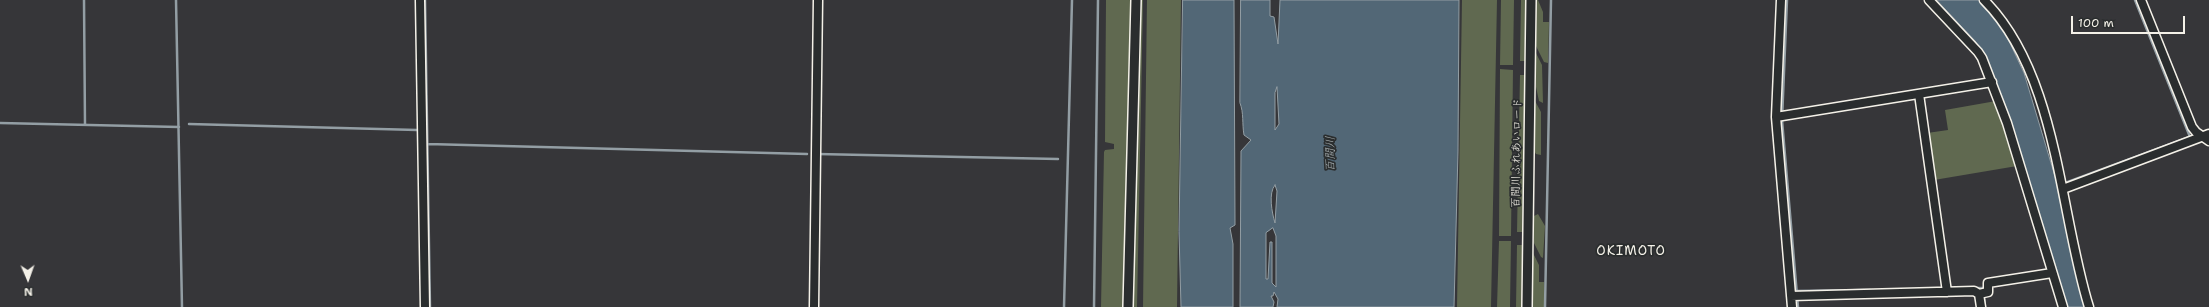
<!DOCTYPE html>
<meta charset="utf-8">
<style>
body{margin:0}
#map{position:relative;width:2209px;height:307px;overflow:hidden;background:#363639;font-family:"Shantell Sans",sans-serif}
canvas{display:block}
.north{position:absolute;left:8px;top:259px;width:40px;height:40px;-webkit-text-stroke:3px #2a2d2e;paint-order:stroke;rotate:178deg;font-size:11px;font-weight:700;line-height:16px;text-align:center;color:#f4f1e8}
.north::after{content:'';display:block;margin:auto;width:14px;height:18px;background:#f4f1e8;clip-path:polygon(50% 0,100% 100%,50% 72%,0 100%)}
.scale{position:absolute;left:2071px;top:16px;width:114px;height:18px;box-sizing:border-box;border:2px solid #f4f1e8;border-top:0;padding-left:5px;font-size:12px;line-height:14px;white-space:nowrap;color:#f4f1e8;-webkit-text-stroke:3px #2a2d2e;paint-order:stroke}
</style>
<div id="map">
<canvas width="2209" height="307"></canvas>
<div class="north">N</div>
<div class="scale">100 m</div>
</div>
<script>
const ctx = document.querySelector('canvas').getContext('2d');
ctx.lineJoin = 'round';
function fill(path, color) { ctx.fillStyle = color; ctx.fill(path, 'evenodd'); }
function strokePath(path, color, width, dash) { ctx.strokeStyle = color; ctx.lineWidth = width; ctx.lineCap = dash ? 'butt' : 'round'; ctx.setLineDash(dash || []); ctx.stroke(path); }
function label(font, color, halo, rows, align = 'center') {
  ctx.font = font + ' "Shantell Sans","Klee One",sans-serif'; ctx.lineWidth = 3.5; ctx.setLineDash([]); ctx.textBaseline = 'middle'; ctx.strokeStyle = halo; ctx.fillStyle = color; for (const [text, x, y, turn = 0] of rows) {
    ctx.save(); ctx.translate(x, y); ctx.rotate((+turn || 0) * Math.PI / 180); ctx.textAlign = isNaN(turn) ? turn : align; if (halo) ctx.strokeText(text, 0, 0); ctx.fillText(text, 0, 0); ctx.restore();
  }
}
fill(new Path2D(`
 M 1106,0 L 1131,0 L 1132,87 L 1125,307 L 1101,307 L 1104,152 L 1105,150 L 1114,149 L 1114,144 L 1105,142 Z
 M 1140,0 L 1143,0 L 1137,307 L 1132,307 Z
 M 1147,0 L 1181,0 L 1177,307 L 1143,307 Z
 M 1462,0 L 1497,0 L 1491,307 L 1457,307 Z
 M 1501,0 L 1514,0 L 1513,65 L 1500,65 Z
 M 1521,0 L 1527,0 L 1526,61 L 1520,61 Z
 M 1536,0 L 1538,0 L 1543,12 L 1543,22 L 1549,22 L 1548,63 L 1544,62 L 1536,46 Z
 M 1536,53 L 1542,65 L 1543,103 L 1539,101 L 1536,87 Z
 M 1500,69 L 1513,70 L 1511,236 L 1499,236 Z
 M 1520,75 L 1525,75 L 1523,232 L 1517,232 Z
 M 1535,101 L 1541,112 L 1541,155 L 1536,154 L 1534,151 Z
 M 1996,101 L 2017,166 L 1934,180 L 1927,133 L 1948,130 L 1945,110 Z
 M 1538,214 L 1545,226 L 1543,258 L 1541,257 L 1534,243 L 1534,216 Z
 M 1499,241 L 1511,241 L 1510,307 L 1497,307 Z
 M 1517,245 L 1523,245 L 1523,307 L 1516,307 Z
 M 1533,253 L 1539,265 L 1539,282 L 1544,282 L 1544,307 L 1532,307 Z`), '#606950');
const water = new Path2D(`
 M 1183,0 L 1234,0 L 1235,225 L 1230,228 L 1233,244 L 1233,307 L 1181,307 L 1179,232 Z
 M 1241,0 L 1270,0 L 1270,16 L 1274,17 L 1278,44 L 1280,0 L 1459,0 L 1458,151 L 1454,307 L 1277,307 L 1278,299 L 1274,292 L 1273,296 L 1271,296 L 1274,302 L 1273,307 L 1240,307 L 1241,151 L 1251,140 L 1244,135 C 1242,124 1244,113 1240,103 ZM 1277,87 L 1279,124 L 1275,130 L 1275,93 ZM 1275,185 L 1277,191 L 1275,223 C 1272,213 1268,193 1275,185 ZM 1273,228 L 1276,236 L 1276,287 L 1272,283 L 1272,242 L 1270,242 L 1268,279 L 1266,279 L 1266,233 Z
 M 1937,0 L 1979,0 L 2001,24 L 2024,73 L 2057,183 L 2086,307 L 2066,307 L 1983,54 L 1975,41 Z`);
fill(water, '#526776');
strokePath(water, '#939ea4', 1);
strokePath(new Path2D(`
 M 84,0 L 85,125
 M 176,0 L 182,307
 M 425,0 L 430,307
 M 1787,0 L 1782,120 L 1798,307
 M 2135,0 L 2190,137
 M 0,123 L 179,127
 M 189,124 L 417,130
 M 2200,133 L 2209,130
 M 428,144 L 807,154
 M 817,154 L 1058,159
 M 2065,183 L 2195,135
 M 1975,288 L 1983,288 L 1985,307
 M 1796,291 L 1870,290
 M 1064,307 L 1072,0
 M 1094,307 L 1098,0
 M 1545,307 L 1551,0`), '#939ea4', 2.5);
const minor = new Path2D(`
 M 420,0 L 425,307
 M 1781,0 L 1776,117 L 1792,307
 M 1929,0 L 1978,52 L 1982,58 L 2007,123 L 2063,307
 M 1984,0 C 2058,74 2059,211 2089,307
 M 2141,0 L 2192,127 L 2196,132 L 2209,141
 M 1919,94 L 1947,292
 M 1776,117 L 1992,82
 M 2063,189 L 2209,134
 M 1979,294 L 1981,307
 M 1791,296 L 1974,291 L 1979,294 L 1988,292 L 1988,283 L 2052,273
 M 814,307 L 818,0`);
const tertiary = new Path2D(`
 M 1128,307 L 1136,0
 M 1527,307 L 1531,0`);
strokePath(minor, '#f4f1e8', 11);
strokePath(tertiary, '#f4f1e8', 12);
strokePath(minor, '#2a2d2e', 8);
strokePath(tertiary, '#2a2d2e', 9);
label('11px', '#f4f1e8', '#2a2d2e', [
 ["百間川ふれあいロード",1517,153,-89]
]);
label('italic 12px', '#abb3b5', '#2a2d2e', [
 ["百間川",1331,154,-90]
]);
ctx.letterSpacing = '1px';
label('13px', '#f4f1e8', '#2a2d2e', [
 ["OKIMOTO",1631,252]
]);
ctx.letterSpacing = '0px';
</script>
